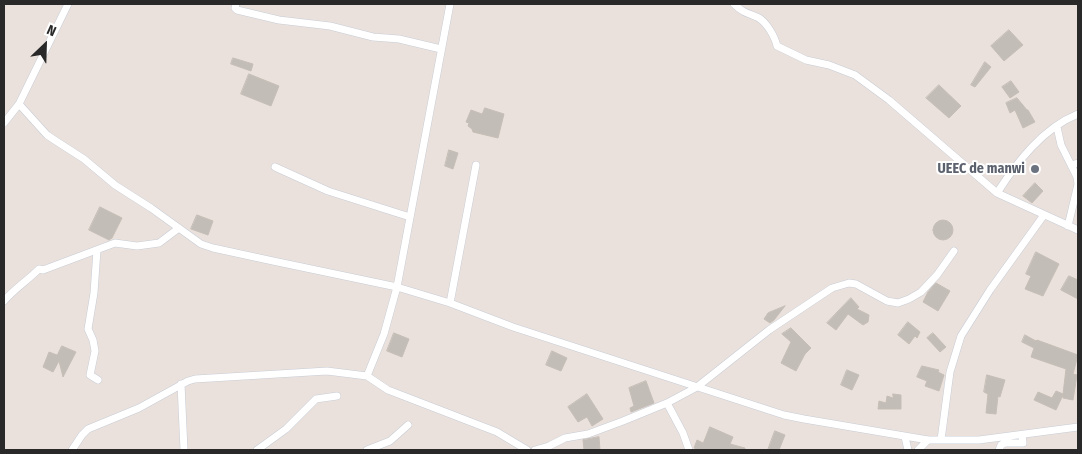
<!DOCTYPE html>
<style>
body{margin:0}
#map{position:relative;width:1082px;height:454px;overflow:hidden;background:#eae1dc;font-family:"Fira Sans Condensed",sans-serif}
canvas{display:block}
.frame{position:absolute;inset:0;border:5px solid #292929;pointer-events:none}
.north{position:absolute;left:20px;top:20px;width:50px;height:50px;-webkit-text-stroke:4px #fff;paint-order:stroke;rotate:24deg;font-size:14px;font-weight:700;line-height:20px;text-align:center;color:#292929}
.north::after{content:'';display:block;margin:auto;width:18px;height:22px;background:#292929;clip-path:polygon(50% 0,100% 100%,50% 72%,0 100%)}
</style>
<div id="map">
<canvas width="1082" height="454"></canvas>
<div class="frame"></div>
<div class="north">N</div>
</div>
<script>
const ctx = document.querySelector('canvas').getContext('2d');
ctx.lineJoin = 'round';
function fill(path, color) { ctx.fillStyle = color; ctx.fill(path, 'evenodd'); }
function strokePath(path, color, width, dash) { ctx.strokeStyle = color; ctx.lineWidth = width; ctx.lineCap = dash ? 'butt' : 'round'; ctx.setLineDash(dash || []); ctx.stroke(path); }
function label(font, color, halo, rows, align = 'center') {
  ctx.font = font + ' "Fira Sans Condensed",sans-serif'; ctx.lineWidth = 4; ctx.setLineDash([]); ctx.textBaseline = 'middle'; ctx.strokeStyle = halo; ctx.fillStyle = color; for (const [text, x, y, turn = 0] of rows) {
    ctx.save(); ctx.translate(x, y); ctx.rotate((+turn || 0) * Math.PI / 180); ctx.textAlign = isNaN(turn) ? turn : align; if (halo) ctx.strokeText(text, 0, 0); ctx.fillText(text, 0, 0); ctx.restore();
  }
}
const building = new Path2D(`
 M 1009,30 L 1023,45 L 1004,61 L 991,46 Z
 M 233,58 L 253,64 L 251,71 L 231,64 Z
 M 985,62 L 991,67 L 975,87 L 971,85 Z
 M 249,74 L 279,86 L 271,106 L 241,94 Z
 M 1011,81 L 1019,92 L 1010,98 L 1002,87 Z
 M 939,85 L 961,106 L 949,118 L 926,98 Z
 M 1017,98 L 1027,110 L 1028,110 L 1035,122 L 1023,128 L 1015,110 L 1010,113 L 1006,103 Z
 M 485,108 L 504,114 L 498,138 L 473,132 L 472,129 L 468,126 L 469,123 L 466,122 L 471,110 L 482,114 Z
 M 449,150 L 458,153 L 453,169 L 445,166 Z
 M 1035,183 L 1043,191 L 1032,203 L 1023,196 Z
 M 100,207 L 122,218 L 112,238 L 109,240 L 89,230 Z
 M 197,215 L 213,221 L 208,235 L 191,229 Z
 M933 230a10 10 0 1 1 20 0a10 10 0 1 1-20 0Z
 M 1036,252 L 1059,264 L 1043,296 L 1025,289 L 1031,276 L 1026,274 Z
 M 1069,276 L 1078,280 L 1078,299 L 1061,290 Z
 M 936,283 L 950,291 L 938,311 L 923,302 L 928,292 Z
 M 851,298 L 859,307 L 857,309 L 869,315 L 868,322 L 863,325 L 848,314 L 836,330 L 827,323 Z
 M 785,306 L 774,320 L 770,323 L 764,319 L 768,313 Z
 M 908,322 L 920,332 L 917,338 L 915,336 L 909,344 L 898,335 Z
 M 791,328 L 811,348 L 805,354 L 796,371 L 781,363 L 791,342 L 782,334 Z
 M 394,333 L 409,339 L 402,357 L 387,351 Z
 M 933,333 L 946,347 L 940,352 L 927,338 Z
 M 1025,335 L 1036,341 L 1037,340 L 1078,355 L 1073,374 L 1077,375 L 1073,400 L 1063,398 L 1063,395 L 1056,410 L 1034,400 L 1038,392 L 1052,398 L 1056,391 L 1063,394 L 1066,369 L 1031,357 L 1034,348 L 1022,342 Z
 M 62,346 L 76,352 L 63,377 L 59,361 L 53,372 L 43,367 L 49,352 L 57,355 Z
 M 552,351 L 567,358 L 561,371 L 546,365 Z
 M 922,366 L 939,370 L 938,372 L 944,375 L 939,391 L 925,386 L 927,381 L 917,377 Z
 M 847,370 L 859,375 L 852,390 L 841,385 Z
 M 987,375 L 1005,380 L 1000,397 L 998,396 L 996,414 L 986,413 L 988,394 L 984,392 Z
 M 646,381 L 654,403 L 631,412 L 630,408 L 634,406 L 629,388 Z
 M 587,394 L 603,419 L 592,426 L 587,417 L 578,422 L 568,407 Z
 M 893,394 L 901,395 L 901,409 L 878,409 L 879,401 L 886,403 L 887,396 L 893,398 Z
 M 710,427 L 733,437 L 730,444 L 745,448 L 745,450 L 699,450 L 694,448 L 697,440 L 703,443 Z
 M 775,431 L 785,435 L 779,450 L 768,450 Z
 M 599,437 L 600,450 L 584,450 L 583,440 Z`);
fill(building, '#c2bdb7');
strokePath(building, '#c5bdb6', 1);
const street = new Path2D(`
 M 236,4 L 235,8 L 237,10 L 279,20 L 330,26 L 373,37 L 399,39 L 441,49
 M 450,4 L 397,287 L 450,303 L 513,327 L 784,415 L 804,419 L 928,440 L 979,440 L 1078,427
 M 734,4 C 743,13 748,13 759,18 C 767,23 775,37 777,46 L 806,60 L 829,65 L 855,75 L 889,100 L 997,193 L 1078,230
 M 19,104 L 47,135 L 56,141 L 84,159 L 115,185 L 151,208 L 201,244 L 213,248 L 273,261 L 397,287 L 384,334 L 367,376
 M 4,123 L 19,104 L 68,4
 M 1057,127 L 1061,145 L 1077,177 L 1078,184 L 1068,226
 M 1071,165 L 1078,163
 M 275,167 L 328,191 L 410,217
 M 997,193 C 1017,162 1043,128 1078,114
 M 97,250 L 94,293 L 88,329 L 93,340 L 95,351 L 90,375 L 98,380
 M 4,301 C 14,289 27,281 39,269 L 43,270 L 115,243 L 137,246 L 159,243 L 179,228
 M 450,303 L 476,165
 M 181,384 L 184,450
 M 667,403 L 683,433 L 689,450
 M 905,437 L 908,450
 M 941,440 L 950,372 L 961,336 L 990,290 L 1044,215
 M 72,450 L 82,435 L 88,429 L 139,408 L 188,381 L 195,379 L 327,371 L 367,376 L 388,390 L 497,432 L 527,450
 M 257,450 L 286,429 L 316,399 L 337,396
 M 367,450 L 390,441 L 408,425
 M 535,450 L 549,446 L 565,438 L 588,434 L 623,421 L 667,403 L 697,387 L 769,330 L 832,288 L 849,283 L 856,284 L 887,301 L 898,303 L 909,299 L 921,292 L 937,275 L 954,251
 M 918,450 L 928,440
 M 999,450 L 1001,445 L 1005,443 L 1023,443 L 1022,435`);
strokePath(street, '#c7ccd5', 8);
strokePath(street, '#fff', 7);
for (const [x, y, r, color] of [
 [1035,169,5,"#6b7280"]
]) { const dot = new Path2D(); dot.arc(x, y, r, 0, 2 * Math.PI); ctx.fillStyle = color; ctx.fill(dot); strokePath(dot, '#fff', 2); }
label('bold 14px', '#5b616d', '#fff', [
 ["UEEC de manwi",1025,169]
], 'right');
</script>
